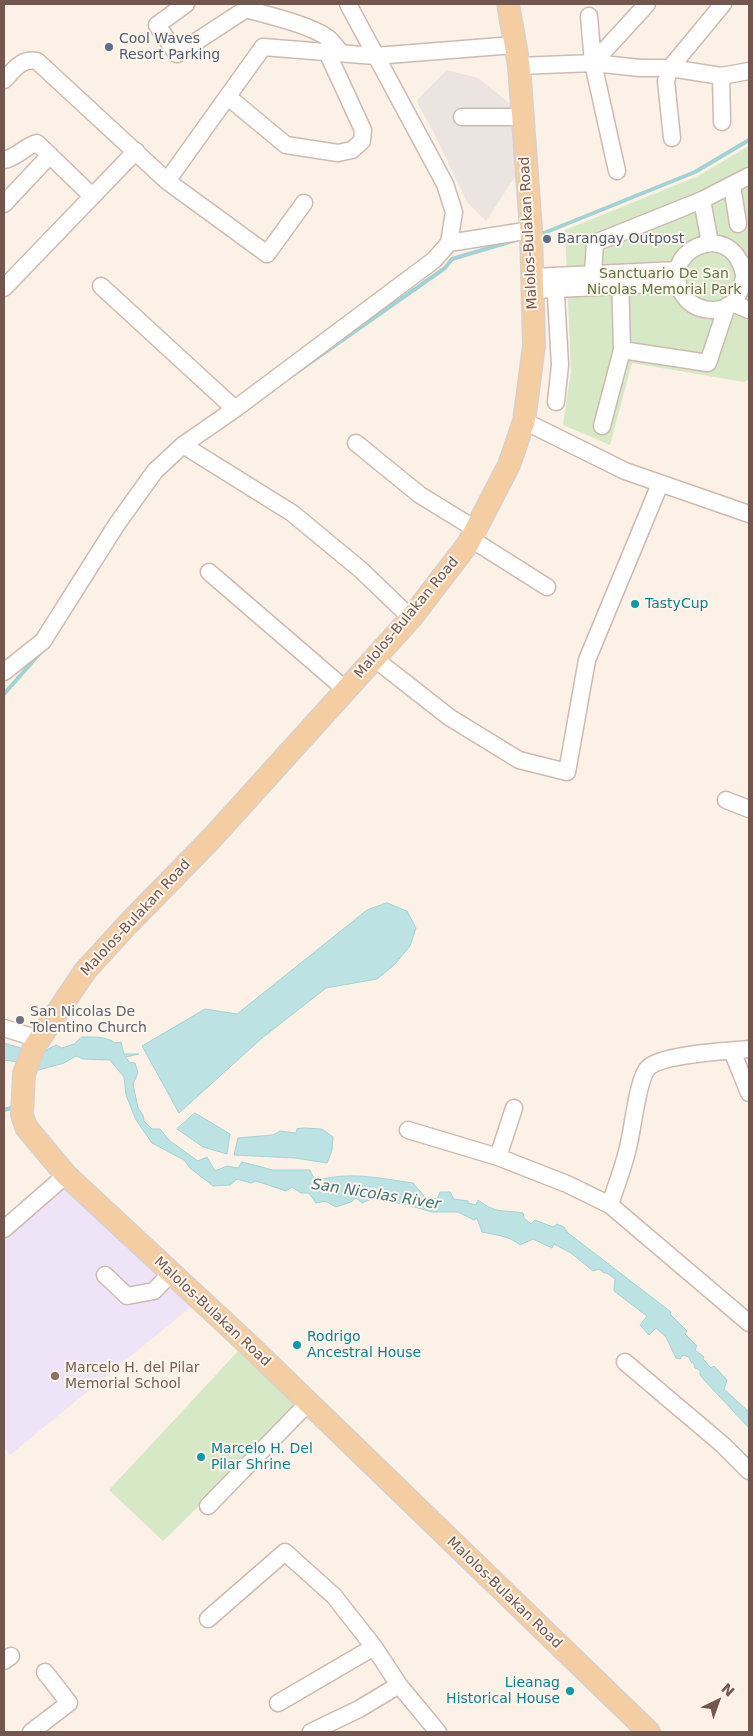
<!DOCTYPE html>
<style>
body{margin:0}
#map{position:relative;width:753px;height:1736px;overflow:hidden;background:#fbf1e7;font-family:"DejaVu Sans",sans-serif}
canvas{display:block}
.frame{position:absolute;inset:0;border:5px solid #73564d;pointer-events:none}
.north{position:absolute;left:693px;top:1676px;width:50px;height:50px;-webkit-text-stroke:4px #fef5ed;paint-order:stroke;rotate:42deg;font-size:14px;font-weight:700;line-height:20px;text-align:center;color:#73564d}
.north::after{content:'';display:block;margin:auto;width:18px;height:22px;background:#73564d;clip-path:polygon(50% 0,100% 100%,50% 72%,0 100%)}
</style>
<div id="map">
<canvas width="753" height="1736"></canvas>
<div class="frame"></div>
<div class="north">N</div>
</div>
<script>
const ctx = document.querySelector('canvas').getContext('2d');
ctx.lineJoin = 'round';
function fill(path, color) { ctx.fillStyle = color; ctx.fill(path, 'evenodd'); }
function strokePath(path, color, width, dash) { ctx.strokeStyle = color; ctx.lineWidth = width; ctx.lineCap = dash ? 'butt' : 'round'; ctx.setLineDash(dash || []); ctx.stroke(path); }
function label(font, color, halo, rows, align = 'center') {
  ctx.font = font + ' "DejaVu Sans",sans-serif'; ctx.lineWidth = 4; ctx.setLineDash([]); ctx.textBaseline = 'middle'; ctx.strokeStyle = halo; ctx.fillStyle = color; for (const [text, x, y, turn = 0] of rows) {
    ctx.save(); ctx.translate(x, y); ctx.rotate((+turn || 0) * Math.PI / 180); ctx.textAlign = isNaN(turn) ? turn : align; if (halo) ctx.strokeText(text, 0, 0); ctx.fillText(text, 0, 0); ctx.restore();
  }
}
fill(new Path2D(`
 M 447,70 L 478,78 L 512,105 L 518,172 L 486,221 L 467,202 L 432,129 L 419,106 L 417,100 Z`), '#ebe4e0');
fill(new Path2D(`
 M 61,1179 L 193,1305 L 10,1455 L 4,1448 L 4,1230 Z`), '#eee3f7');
fill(new Path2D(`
 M 749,146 L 749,380 L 744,382 L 632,363 L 610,445 L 563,425 L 571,371 L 565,230 L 698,176 Z
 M 241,1348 L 301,1406 L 163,1541 L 109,1490 Z`), '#d7e8c6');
const water = new Path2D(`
 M 387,903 L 407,911 L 416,928 L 410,946 L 394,965 L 377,979 L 326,988 L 262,1038 L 179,1113 L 142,1046 L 205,1009 L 237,1014 L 367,910 Z
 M 82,1037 C 93,1037 106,1036 115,1043 L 121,1042 L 124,1054 L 139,1054 L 126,1057 L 129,1062 L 135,1063 L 138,1073 L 133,1084 L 138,1108 L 143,1115 L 144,1121 L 152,1129 L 160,1129 L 170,1141 L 198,1161 L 207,1157 L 215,1171 L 227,1166 L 238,1168 L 242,1162 L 273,1170 L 310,1170 L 315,1181 C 349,1171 378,1178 413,1183 L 425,1197 L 437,1199 L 440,1192 L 450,1192 L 454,1199 L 468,1201 L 468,1203 L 476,1205 L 478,1200 C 498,1215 502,1209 523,1213 L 524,1218 L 531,1224 L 535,1220 L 553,1227 L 557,1224 L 564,1227 L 568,1233 L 671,1312 L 670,1314 L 687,1331 L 685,1334 L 697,1346 L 695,1350 L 704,1357 L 703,1359 L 711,1368 L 714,1366 L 727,1380 L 724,1389 L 749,1412 L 749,1428 L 705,1381 L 700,1375 L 700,1370 L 695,1368 L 694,1364 L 691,1362 L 689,1357 L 683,1355 L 680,1359 L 676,1358 L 666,1337 L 656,1328 L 649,1335 L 640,1325 L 647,1316 L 614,1291 L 615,1279 L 607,1273 L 604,1273 L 599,1269 L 593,1271 L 571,1253 L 554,1244 L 552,1248 L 533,1239 L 520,1245 C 510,1236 495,1235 482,1232 L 477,1218 L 474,1220 L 458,1212 L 432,1212 L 404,1204 L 371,1199 L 362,1203 L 356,1198 L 351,1202 L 336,1207 L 325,1201 L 316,1203 L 309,1193 L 301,1193 L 292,1187 L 286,1191 L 256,1181 L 251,1183 L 237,1179 L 230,1185 L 213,1186 L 190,1168 L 184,1160 L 152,1143 L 136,1120 L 126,1095 L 124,1077 L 110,1060 L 83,1059 L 76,1056 L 64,1063 L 35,1071 L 45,1051 L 56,1045 L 62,1048 L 74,1044 Z
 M 4,1043 L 24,1049 L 17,1062 L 4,1060 Z
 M 195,1113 L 230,1134 L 227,1154 L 203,1147 L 177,1129 Z
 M 305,1128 L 322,1129 L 333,1137 L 332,1150 L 327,1163 L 295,1158 L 234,1155 L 238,1138 L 273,1135 L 280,1131 L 296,1133 L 297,1129 Z`);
fill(water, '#bce2e3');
strokePath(water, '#a3d2d4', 1);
strokePath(new Path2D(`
 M 544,233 L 695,172 L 749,140
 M 294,374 L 445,268 L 452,259 L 516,240
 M 4,694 L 41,652
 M 4,1110 L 11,1108`), '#a3d2d4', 4);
const minor = new Path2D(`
 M 186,4 L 157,25 L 177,54 L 246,9 C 267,15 311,25 328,38 C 333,42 337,48 341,53
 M 348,4 L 445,184 L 454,212 L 449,243
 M 589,16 L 593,63 L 617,171
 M 593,63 L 647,4
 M 519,66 L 593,63 L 640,68 L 670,68 L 721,76 L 749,71
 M 721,76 L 722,122
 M 4,80 C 14,70 21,58 37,61 L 167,181 L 267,254 L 304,203
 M 228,97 L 286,145 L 338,153 L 352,150 L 362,141 L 363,130 L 327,52
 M 462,117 L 523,117
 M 672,138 L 666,81 L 670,68 L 723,4
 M 4,160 C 18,157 25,146 37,143 L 92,196
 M 167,181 L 263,47 L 375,56 L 514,45
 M 732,185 L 738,224
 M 702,200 L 710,243
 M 4,204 L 50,155
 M 593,274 L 595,243 L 702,200 L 749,176
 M 744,274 C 730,213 653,255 684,296 C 691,306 702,310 714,310 C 743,308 739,284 749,266
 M 533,277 L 678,270
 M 555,278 L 560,365 L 556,402
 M 101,286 L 235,409
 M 4,288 L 136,151
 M 533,290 L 621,286 L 678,282
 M 732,303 L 749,310
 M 622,350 L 708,363 L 727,306
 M 524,421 L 625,471 L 749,514
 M 602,426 L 622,350 L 620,273
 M 356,443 L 420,495 L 477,530
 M 183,445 L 292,513 L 361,570 L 411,618
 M 471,539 L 547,587
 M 209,572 L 346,690
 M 375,659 L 449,717 L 519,760 L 567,772 L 587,660 L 660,484
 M 4,672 L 43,641 L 117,524 L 155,471 L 183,445 L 235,409 L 434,260 L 449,243 L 531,230
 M 726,800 L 749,809
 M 4,1028 L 39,1039
 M 732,1051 L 749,1093
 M 408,1130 L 498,1157 L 567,1184 L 610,1205 L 749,1323
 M 498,1157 L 514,1108
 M 610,1205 C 616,1185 625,1164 629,1143 C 633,1127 638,1078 648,1068 C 661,1054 729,1051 749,1049
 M 4,1229 L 66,1175
 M 105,1275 L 127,1296 L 154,1291 L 171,1273
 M 625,1362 L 723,1445 L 749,1471
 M 208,1506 L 308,1403
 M 208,1619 L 285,1552 L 334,1596 L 374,1647 L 399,1685 L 438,1732
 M 4,1661 L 11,1656
 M 278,1703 L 374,1647
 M 31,1732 L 69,1703 L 45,1672
 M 311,1732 L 359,1709 L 399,1685`);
const major = new Path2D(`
 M 508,4 L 519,66 L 531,230 L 534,346 L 524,421 L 509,465 L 468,544 L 411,618 L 212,838 L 128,924 L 85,971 L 34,1047 L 24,1074 L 22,1115 L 26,1127 L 66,1175 L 250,1346 L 649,1732`);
strokePath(minor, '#cebab0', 19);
strokePath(major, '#d8d0cd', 24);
strokePath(minor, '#fff', 16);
strokePath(major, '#f5cda3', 21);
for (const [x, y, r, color] of [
 [109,47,5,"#5c6f8a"],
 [547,239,5,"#5c6f8a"],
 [635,604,5,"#0f9aa8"],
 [20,1020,5,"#6b7280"],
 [297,1345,5,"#0f9aa8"],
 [55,1376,5,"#8d6e63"],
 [201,1457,5,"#0f9aa8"],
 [570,1691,5,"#0f9aa8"]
]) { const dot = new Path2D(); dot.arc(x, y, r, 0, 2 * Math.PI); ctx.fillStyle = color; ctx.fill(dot); strokePath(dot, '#fef5ed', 2); }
label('14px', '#4e5e75', '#fef5ed', [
 ["Cool Waves",119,39],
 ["Resort Parking",119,55],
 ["Barangay Outpost",557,239]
], 'left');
label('14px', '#73564d', '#fef5ed', [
 ["Malolos-Bulakan Road",529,233,-93],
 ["Malolos-Bulakan Road",407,618,-50],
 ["Malolos-Bulakan Road",136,918,-47],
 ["Malolos-Bulakan Road",212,1312,43],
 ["Malolos-Bulakan Road",504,1593,44]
]);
label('14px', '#5a7845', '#fef5ed', [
 ["Sanctuario De San",664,274],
 ["Nicolas Memorial Park",664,290]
]);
label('14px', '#0d838f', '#fef5ed', [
 ["TastyCup",645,604],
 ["Rodrigo",307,1337],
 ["Ancestral House",307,1353],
 ["Marcelo H. Del",211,1449],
 ["Pilar Shrine",211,1465],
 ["Lieanag",560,1683,"right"],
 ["Historical House",560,1699,"right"]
], 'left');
label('14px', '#5b616d', '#fef5ed', [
 ["San Nicolas De",30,1012],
 ["Tolentino Church",30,1028]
], 'left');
label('14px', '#785e54', '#fef5ed', [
 ["Marcelo H. del Pilar",65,1368],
 ["Memorial School",65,1384]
], 'left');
label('italic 15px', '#417477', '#fef5ed', [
 ["San Nicolas River",376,1195,9]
]);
</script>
